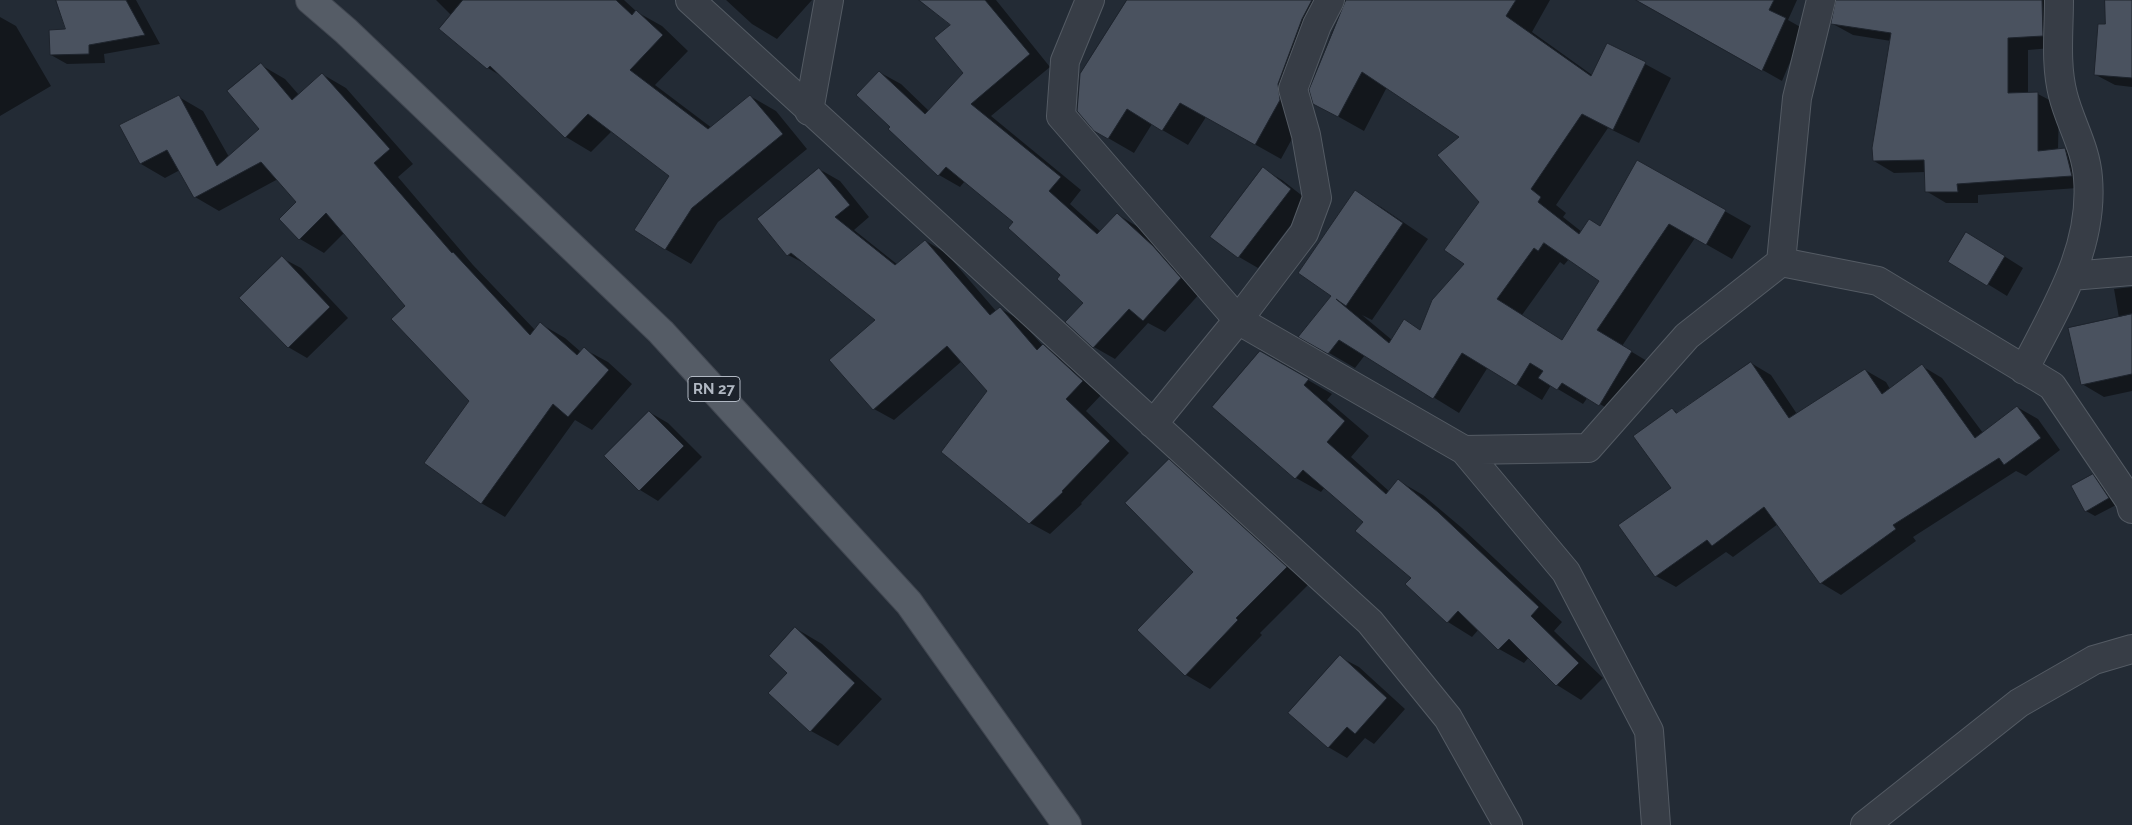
<!DOCTYPE html>
<style>
body{margin:0}
canvas{display:block;background:#232b35}
</style>
<canvas width="2132" height="825"></canvas>
<script>
const ctx = document.querySelector('canvas').getContext('2d');
ctx.lineJoin = 'round';
function fill(path, color) { ctx.fillStyle = color; ctx.fill(path, 'evenodd'); }
function strokePath(path, color, width, dash) { ctx.strokeStyle = color; ctx.lineWidth = width; ctx.lineCap = dash ? 'butt' : 'round'; ctx.setLineDash(dash || []); ctx.stroke(path); }
function label(font, color, halo, rows, align = 'center') {
  ctx.font = font + ' Raleway,sans-serif'; ctx.lineWidth = 4; ctx.setLineDash([]); ctx.textBaseline = 'middle'; ctx.strokeStyle = halo; ctx.fillStyle = color; for (const [text, x, y, turn = 0] of rows) {
    ctx.save(); ctx.translate(x, y); ctx.rotate((+turn || 0) * Math.PI / 180); ctx.textAlign = isNaN(turn) ? turn : align; if (halo) ctx.strokeText(text, 0, 0); ctx.fillText(text, 0, 0); ctx.restore();
  }
}
fill(new Path2D(`
 M 58,0 L 136,0 L 160,44 L 104,54 L 105,63 L 67,64 L 51,55 L 66,31 Z
 M 436,0 L 624,0 L 637,12 L 662,26 L 688,51 L 655,85 L 712,128 L 750,96 L 776,111 L 807,149 L 718,222 L 691,264 L 665,249 L 671,176 L 612,131 L 591,152 L 566,137 L 501,76 L 488,68 L 441,29 L 452,16 Z
 M 726,0 L 812,0 L 777,39 L 752,24 Z
 M 921,0 L 996,0 L 1050,67 L 991,116 L 1081,190 L 1070,204 L 1101,232 L 1117,214 L 1138,227 L 1174,260 L 1202,291 L 1165,332 L 1148,323 L 1115,359 L 1094,347 L 1085,303 L 1015,222 L 965,181 L 960,187 L 939,175 L 892,127 L 879,72 L 901,84 L 929,111 L 965,74 L 952,25 Z
 M 1128,0 L 1550,0 L 1532,32 L 1592,75 L 1608,44 L 1671,78 L 1639,143 L 1608,128 L 1556,205 L 1566,213 L 1563,217 L 1582,232 L 1601,227 L 1638,162 L 1751,226 L 1732,259 L 1695,238 L 1622,346 L 1657,367 L 1625,419 L 1588,397 L 1583,404 L 1551,385 L 1542,400 L 1488,367 L 1459,413 L 1365,355 L 1355,368 L 1300,336 L 1333,295 L 1355,192 L 1381,207 L 1428,239 L 1372,320 L 1362,315 L 1392,340 L 1421,331 L 1466,264 L 1480,202 L 1461,137 L 1387,87 L 1364,131 L 1314,103 L 1311,90 L 1332,32 L 1347,2 L 1342,8 L 1328,34 L 1304,99 L 1305,115 L 1281,159 L 1206,117 L 1188,145 L 1152,124 L 1134,153 L 1108,138 ZM 1569,259 L 1600,280 L 1563,341 L 1522,315 L 1560,262 L 1564,265 Z
 M 1645,0 L 1797,0 L 1788,20 L 1804,29 L 1782,81 L 1644,3 Z
 M 1837,0 L 2061,0 L 2063,47 L 2028,50 L 2028,94 L 2038,94 L 2059,105 L 2058,150 L 2065,149 L 2085,161 L 2092,187 L 1978,195 L 1978,203 L 1946,203 L 1926,191 L 1926,172 L 1894,173 L 1874,161 L 1891,41 L 1853,35 L 1833,24 Z
 M 2106,0 L 2132,0 L 2132,87 L 2115,85 L 2096,75 L 2107,26 Z
 M 0,17 L 16,26 L 51,86 L 0,116 Z
 M 261,65 L 285,79 L 299,95 L 322,74 L 346,88 L 413,164 L 398,177 L 473,265 L 535,330 L 541,324 L 565,338 L 581,352 L 584,349 L 608,362 L 632,384 L 592,430 L 575,420 L 505,517 L 481,503 L 470,401 L 407,306 L 345,232 L 324,253 L 300,239 L 280,219 L 298,202 L 278,179 L 219,211 L 195,197 L 180,170 L 165,178 L 141,164 L 179,97 L 203,111 L 229,157 L 260,129 Z
 M 819,169 L 840,181 L 869,217 L 854,230 L 898,265 L 926,241 L 946,253 L 996,311 L 1000,308 L 1020,320 L 1043,346 L 1064,357 L 1103,393 L 1086,411 L 1129,453 L 1081,503 L 1082,504 L 1050,534 L 1030,523 L 988,391 L 962,361 L 894,420 L 874,409 L 877,320 L 810,266 L 788,255 L 759,219 Z
 M 1263,169 L 1282,180 L 1309,201 L 1258,268 L 1239,257 L 1212,236 Z
 M 1985,244 L 2023,268 L 2007,296 L 1950,261 Z
 M 282,258 L 301,268 L 348,318 L 307,358 L 288,347 Z
 M 2132,287 L 2132,391 L 2104,397 L 2082,384 L 2119,318 L 2114,289 Z
 M 1260,352 L 1332,394 L 1327,400 L 1369,436 L 1351,457 L 1390,492 L 1399,481 L 1423,495 L 1462,528 L 1562,622 L 1554,631 L 1603,678 L 1581,700 L 1557,685 L 1529,657 L 1524,663 L 1499,649 L 1479,629 L 1472,637 L 1448,622 L 1407,584 L 1413,577 L 1365,521 L 1325,487 L 1321,492 L 1296,478 L 1213,406 Z
 M 1751,363 L 1771,375 L 1797,414 L 1865,370 L 1886,382 L 1890,389 L 1922,366 L 1942,378 L 1983,433 L 2017,407 L 2038,419 L 2060,450 L 2026,476 L 2016,471 L 1913,537 L 1916,541 L 1841,595 L 1821,583 L 1778,524 L 1733,557 L 1726,552 L 1676,587 L 1656,576 L 1673,488 L 1672,409 L 1678,413 Z
 M 649,412 L 668,423 L 702,457 L 658,501 L 640,490 Z
 M 1169,461 L 1194,475 L 1311,582 L 1260,633 L 1262,635 L 1210,689 L 1186,675 L 1194,572 Z
 M 2093,476 L 2102,481 L 2118,504 L 2095,516 L 2086,511 Z
 M 795,628 L 822,644 L 882,699 L 838,746 L 811,731 Z
 M 1340,657 L 1359,667 L 1405,709 L 1374,744 L 1365,738 L 1347,758 L 1328,747 Z`), '#0007');
const building = new Path2D(`
 M 56,0 L 126,0 L 145,35 L 89,45 L 89,54 L 50,55 L 49,30 L 65,29 Z
 M 463,0 L 616,0 L 632,15 L 636,10 L 663,35 L 630,70 L 708,129 L 750,95 L 783,134 L 692,208 L 665,250 L 634,230 L 669,176 L 588,114 L 565,138 L 490,66 L 487,69 L 439,29 Z
 M 919,0 L 985,0 L 1030,54 L 971,104 L 1061,177 L 1049,191 L 1097,234 L 1117,213 L 1153,246 L 1181,278 L 1143,321 L 1129,309 L 1093,348 L 1065,322 L 1083,303 L 1057,279 L 1060,275 L 1008,228 L 1013,222 L 946,167 L 938,176 L 888,129 L 890,127 L 856,95 L 879,71 L 925,114 L 963,73 L 934,38 L 950,25 Z
 M 1127,0 L 1312,0 L 1302,19 L 1278,84 L 1280,100 L 1255,145 L 1180,103 L 1162,131 L 1127,109 L 1108,139 L 1094,131 L 1077,111 L 1080,74 Z
 M 1346,0 L 1516,0 L 1506,16 L 1591,76 L 1607,43 L 1646,62 L 1613,130 L 1582,114 L 1531,189 L 1541,197 L 1538,202 L 1579,234 L 1589,219 L 1600,226 L 1637,160 L 1726,210 L 1706,245 L 1669,224 L 1597,330 L 1632,351 L 1599,406 L 1562,383 L 1557,390 L 1538,378 L 1543,371 L 1530,363 L 1516,386 L 1462,353 L 1433,399 L 1339,340 L 1328,354 L 1298,337 L 1331,296 L 1298,273 L 1355,190 L 1403,223 L 1346,306 L 1336,299 L 1389,343 L 1404,319 L 1420,330 L 1432,300 L 1464,264 L 1444,250 L 1479,202 L 1437,155 L 1459,137 L 1362,72 L 1338,117 L 1313,104 L 1309,90 ZM 1544,243 L 1599,281 L 1562,340 L 1497,299 L 1534,248 L 1538,251 Z
 M 1636,0 L 1774,0 L 1769,10 L 1786,18 L 1762,71 Z
 M 1836,0 L 2042,0 L 2043,36 L 2008,38 L 2008,93 L 2038,92 L 2038,151 L 2065,148 L 2072,176 L 1957,184 L 1958,192 L 1925,192 L 1924,160 L 1873,161 L 1872,148 L 1891,33 L 1831,24 Z
 M 2105,0 L 2132,0 L 2132,78 L 2094,75 L 2098,24 L 2105,24 Z
 M 261,63 L 292,100 L 322,73 L 390,149 L 374,163 L 452,253 L 453,252 L 530,335 L 540,322 L 577,355 L 584,347 L 609,370 L 568,417 L 553,404 L 481,504 L 424,463 L 469,401 L 391,319 L 405,306 L 326,213 L 299,240 L 279,219 L 296,202 L 261,162 L 194,198 L 167,150 L 140,164 L 119,125 L 179,95 L 217,166 L 259,129 L 227,91 Z
 M 1263,167 L 1291,189 L 1238,258 L 1210,237 Z
 M 819,168 L 850,205 L 835,217 L 895,265 L 925,240 L 990,315 L 1000,307 L 1037,350 L 1043,344 L 1083,381 L 1066,399 L 1110,441 L 1062,491 L 1063,492 L 1029,524 L 941,452 L 987,391 L 947,346 L 873,410 L 829,360 L 875,320 L 791,253 L 787,256 L 757,219 Z
 M 1966,232 L 2005,256 L 1987,286 L 1948,262 Z
 M 282,256 L 330,307 L 288,348 L 239,298 Z
 M 2132,314 L 2132,374 L 2081,385 L 2068,328 Z
 M 1260,351 L 1309,379 L 1304,385 L 1345,421 L 1327,442 L 1386,494 L 1398,479 L 1438,512 L 1539,607 L 1531,616 L 1579,663 L 1556,686 L 1509,639 L 1498,650 L 1458,611 L 1447,623 L 1405,584 L 1411,578 L 1355,531 L 1363,522 L 1303,470 L 1295,479 L 1212,407 Z
 M 1751,362 L 1789,418 L 1865,369 L 1882,394 L 1922,364 L 1975,438 L 2017,406 L 2041,438 L 2004,465 L 1999,458 L 1893,525 L 1896,529 L 1820,584 L 1764,507 L 1712,546 L 1707,540 L 1655,577 L 1618,525 L 1671,488 L 1633,436 L 1672,408 L 1676,413 Z
 M 649,411 L 684,446 L 639,491 L 604,456 Z
 M 1169,459 L 1287,567 L 1236,618 L 1238,620 L 1185,676 L 1137,630 L 1193,572 L 1125,503 Z
 M 2093,474 L 2109,498 L 2085,512 L 2071,486 Z
 M 795,627 L 855,683 L 810,732 L 768,693 L 787,673 L 769,656 Z
 M 1340,655 L 1387,698 L 1355,734 L 1347,727 L 1328,748 L 1288,713 Z`);
fill(building, '#4a525f');
strokePath(building, '#1e242d', 1);
const minor = new Path2D(`
 M 690,0 L 1370,622 L 1448,718 L 1508,825
 M 1090,0 L 1065,61 L 1061,116 L 1238,320 L 1464,450 L 1588,448 L 1687,336 L 1781,262 L 1878,281 L 2052,386 L 2130,501 L 2132,509
 M 809,111 L 829,0
 M 1781,262 L 1797,98 L 1821,0
 M 2071,276 L 2132,271
 M 2024,370 C 2055,309 2094,249 2088,178 C 2086,148 2070,123 2063,95 C 2055,64 2059,31 2059,0
 M 1153,424 L 1238,320 L 1304,233 L 1317,198 L 1306,135 L 1293,89 L 1317,25 L 1330,0
 M 1464,450 L 1566,572 L 1649,731 L 1656,825
 M 1865,825 L 2019,703 L 2094,660 L 2132,649`);
const major = new Path2D(`
 M 310,0 L 346,31 L 661,332 L 909,603 L 1067,825`);
strokePath(minor, '#545b64', 30);
strokePath(major, '#404650', 30);
strokePath(minor, '#373d46', 28);
strokePath(major, '#555c66', 28);
for (const [x, y, w] of [
 [714,389,52]
]) { const box = new Path2D(); box.roundRect(x - w / 2, y - 12.5, w, 25, 4); ctx.fillStyle = '#1c222b'; ctx.fill(box); strokePath(box, '#b1b8c3', 1); }
label('bold 15px', '#b1b8c3', null, [
 ["RN 27",714,389]
]);
</script>
